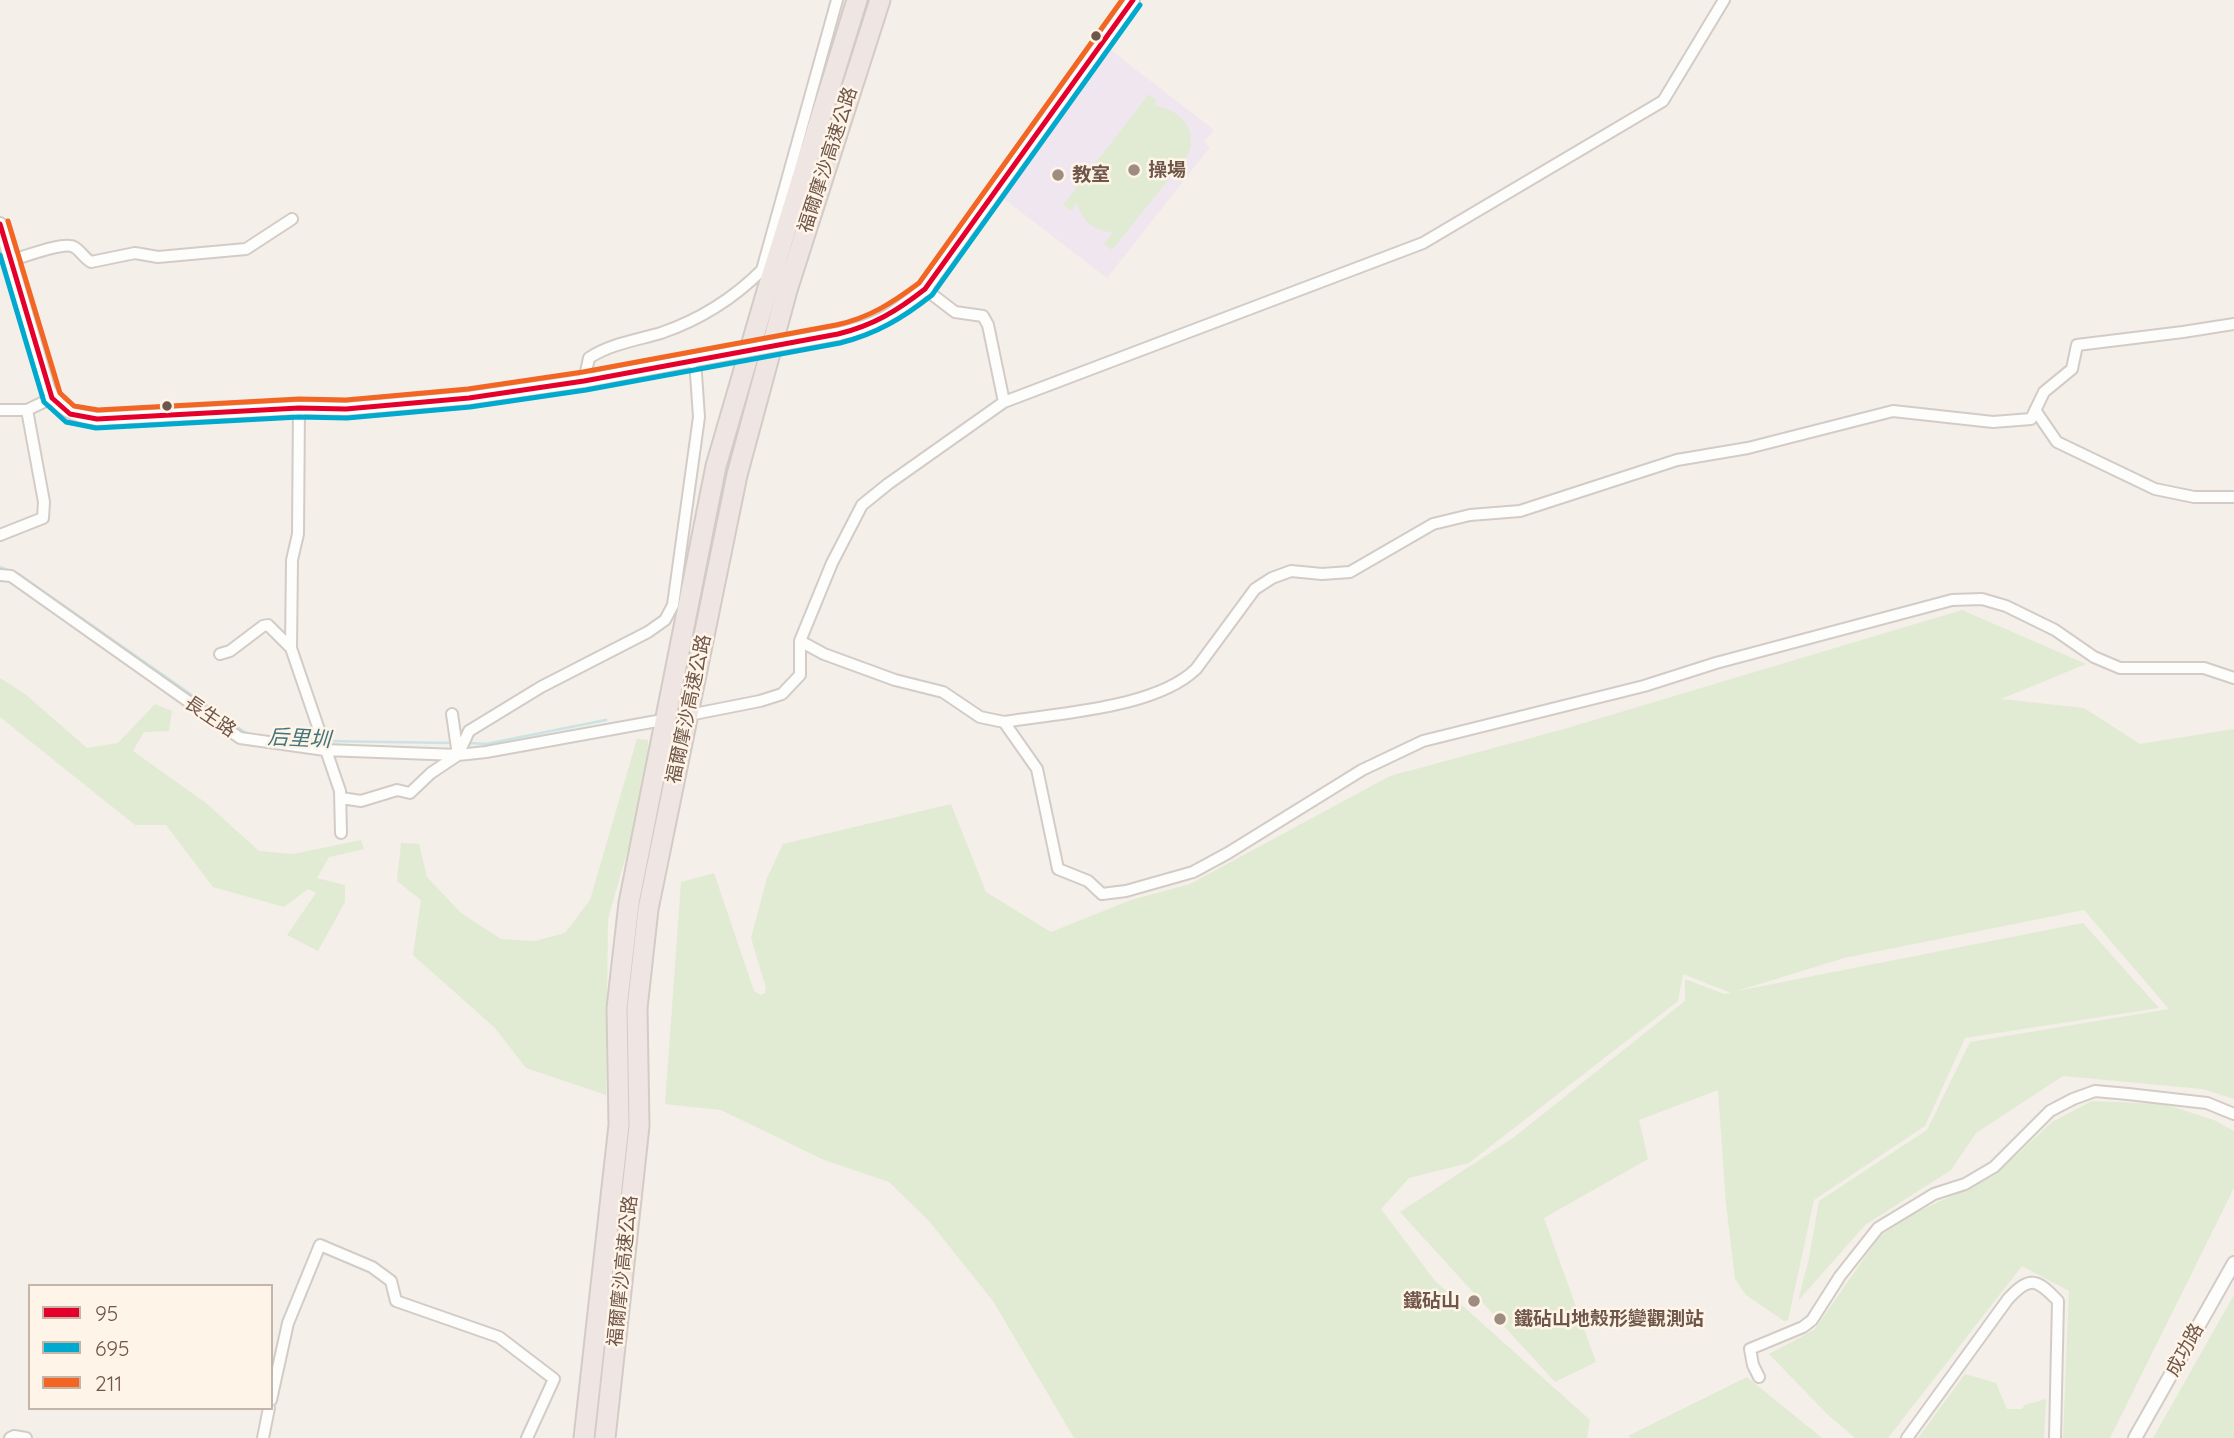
<!DOCTYPE html>
<meta charset="utf-8">
<style>
body{margin:0}
#map{position:relative;width:2234px;height:1438px;overflow:hidden;background:#f4efe8;font-family:Quicksand,sans-serif}
canvas{display:block}
.legend{position:absolute;left:28px;top:1284px;width:245px;height:126px;box-sizing:border-box;background:#fef4e8;border:2px solid #c5b5a9;margin:0;padding:9px 12px;list-style:none;font-size:21px;color:#70564a}
.legend li{display:flex;align-items:center;gap:14px;height:35px}
.legend b{width:35px;border:2px solid #c5b5a9}
</style>
<div id="map">
<canvas width="2234" height="1438"></canvas>
<ul class="legend">
<li><b style="height:9px;background:#e4002b"></b>95</li>
<li><b style="height:9px;background:#00a9ce"></b>695</li>
<li><b style="height:9px;background:#f26522"></b>211</li>
</ul>
</div>
<script>
const ctx = document.querySelector('canvas').getContext('2d');
ctx.lineJoin = 'round';
function fill(path, color) { ctx.fillStyle = color; ctx.fill(path, 'evenodd'); }
function strokePath(path, color, width, dash) { ctx.strokeStyle = color; ctx.lineWidth = width; ctx.lineCap = dash ? 'butt' : 'round'; ctx.setLineDash(dash || []); ctx.stroke(path); }
function label(font, color, halo, rows, align = 'center') {
  ctx.font = font + ' Quicksand,"Noto Sans TC",sans-serif'; ctx.lineWidth = 5; ctx.setLineDash([]); ctx.textBaseline = 'middle'; ctx.strokeStyle = halo; ctx.fillStyle = color; for (const [text, x, y, turn = 0] of rows) {
    ctx.save(); ctx.translate(x, y); ctx.rotate((+turn || 0) * Math.PI / 180); ctx.textAlign = isNaN(turn) ? turn : align; if (halo) ctx.strokeText(text, 0, 0); ctx.fillText(text, 0, 0); ctx.restore();
  }
}
fill(new Path2D(`
 M 1108,48 L 1214,130 L 1204,142 L 1210,147 L 1107,278 L 995,192 Z`), '#f0e6f0');
fill(new Path2D(`
 M 1149,94 L 1157,101 L 1154,106 C 1181,108 1202,134 1185,159 L 1112,250 L 1104,244 L 1113,232 C 1094,232 1082,221 1077,203 L 1071,211 L 1063,205 Z
 M 1962,610 L 2086,664 L 2001,699 L 2084,708 L 2140,744 L 2234,729 L 2234,1099 L 2203,1089 L 2063,1076 L 1976,1133 L 1951,1170 L 1865,1225 L 1798,1301 L 1809,1258 L 1819,1201 L 1927,1130 L 1970,1042 L 2169,1009 L 2084,910 L 1844,958 L 1737,991 L 2083,923 L 2159,1008 L 1965,1038 L 1925,1126 L 1814,1200 L 1788,1320 L 1784,1321 L 1746,1295 L 1735,1279 L 1726,1203 L 1718,1090 L 1639,1120 L 1648,1159 L 1544,1218 L 1596,1362 L 1555,1382 L 1400,1212 L 1513,1138 L 1685,1001 L 1685,979 L 1724,994 L 1731,993 L 1683,974 L 1678,1001 L 1469,1163 L 1409,1178 L 1381,1209 L 1435,1281 L 1590,1420 L 1587,1438 L 1074,1438 L 993,1301 L 929,1221 L 889,1182 L 824,1160 L 721,1110 L 665,1104 L 681,882 L 714,873 L 754,991 L 761,995 L 765,993 L 766,988 L 751,938 L 767,878 L 783,844 L 951,804 L 986,892 L 1051,932 L 1131,900 L 1190,884 L 1390,776 L 1564,729 Z
 M 0,678 L 25,694 L 87,748 L 118,743 L 155,704 L 172,711 L 169,731 L 144,732 L 133,751 L 206,803 L 259,851 L 293,854 L 361,840 L 364,849 L 329,857 L 317,878 L 345,885 L 345,902 L 318,951 L 287,935 L 316,893 L 308,889 L 284,907 L 213,887 L 166,825 L 135,825 L 0,717 Z
 M 637,739 L 648,740 L 647,783 L 608,919 L 606,1095 L 526,1068 L 495,1028 L 413,955 L 421,900 L 397,881 L 401,843 L 419,844 L 427,877 L 461,913 L 501,939 L 535,941 L 565,933 L 590,900 Z
 M 2092,1101 L 2164,1104 L 2214,1120 L 2234,1131 L 2234,1188 L 2110,1438 L 2063,1438 L 2069,1291 L 2022,1266 L 1888,1438 L 1855,1438 L 1828,1415 L 1769,1354 L 1814,1330 L 1879,1237 L 1902,1219 L 1994,1176 L 2052,1122 Z
 M 2234,1295 L 2234,1438 L 2153,1438 Z
 M 1965,1374 L 1996,1383 L 2007,1409 L 2022,1409 L 2025,1405 L 2046,1399 L 2044,1438 L 1918,1438 Z
 M 1747,1377 L 1822,1438 L 1631,1438 L 1628,1436 Z`), '#e1ebd3');
strokePath(new Path2D(`
 M 0,567 L 20,575 L 249,735
 M 294,741 L 319,741
 M 325,741 L 452,743
 M 469,743 L 486,744 L 606,720`), '#cae3e4', 2.5);
const minor = new Path2D(`
 M 12,260 C 24,257 64,241 74,247 C 80,250 84,258 91,262 L 135,253 L 158,257 L 246,249 L 292,219
 M 925,289 L 955,312 L 983,316 L 988,325 L 1004,402
 M 584,381 L 589,358 C 610,344 637,340 661,333 C 699,320 734,298 762,270 L 837,0
 M 299,408 L 298,534 L 292,560 L 291,648 L 340,791 L 341,833
 M 0,410 L 27,410
 M 2035,410 L 2057,442 L 2155,489 L 2194,497 L 2234,497
 M 0,535 L 43,518 L 44,502 L 27,410 L 52,398
 M 0,575 L 11,576 L 240,738 L 325,750 L 458,755 L 486,752 L 668,719
 M 800,641 L 824,654 L 895,680 L 943,692 L 980,717 L 1004,722 L 1037,769 L 1058,869 L 1088,881 L 1102,894 L 1126,891 L 1193,872 L 1228,853 L 1362,770 L 1423,741 L 1644,686 L 1716,663 L 1952,600 L 1982,599 L 2006,606 L 2055,630 L 2094,657 L 2120,668 L 2204,668 L 2234,678
 M 220,654 L 230,651 L 263,626 L 268,625 L 291,648
 M 452,714 L 458,755
 M 684,716 L 760,701 L 782,694 L 800,675 L 800,641 L 832,563 L 862,505 L 888,484 L 1004,402 L 1423,243 L 1663,101 L 1724,0
 M 1004,722 C 1059,713 1156,708 1196,669 L 1255,589 L 1272,578 L 1291,571 L 1322,574 L 1350,572 L 1433,524 L 1470,515 L 1520,511 L 1677,460 L 1748,448 L 1893,411 L 1993,422 L 2031,419 L 2044,392 L 2072,369 L 2077,345 L 2183,332 L 2234,324
 M 341,798 L 361,801 L 397,790 L 410,793 L 431,773 L 458,755 L 469,731 L 541,687 L 648,632 L 665,620 L 673,605 L 699,417 L 695,360
 M 1759,1377 L 1753,1365 L 1750,1349 L 1803,1327 L 1812,1320 L 1840,1276 L 1878,1228 L 1934,1194 L 1965,1184 L 1994,1167 L 2050,1111 L 2073,1099 L 2095,1091 L 2128,1094 L 2207,1103 L 2234,1114
 M 271,1400 L 288,1323 L 320,1245 L 372,1267 L 391,1281 L 396,1301 L 499,1337 L 554,1379 L 527,1438
 M 10,1438 L 14,1436 L 26,1438
 M 263,1438 L 269,1408
 M 1907,1438 L 2008,1299 C 2030,1275 2037,1279 2058,1301 L 2055,1438`);
const tertiary = new Path2D(`
 M 0,224 L 48,388 C 57,409 74,416 97,419 L 299,408 L 346,409 L 469,398 L 584,381 L 695,360
 M 838,334 C 880,325 892,315 925,289 L 1133,0
 M 2135,1438 L 2234,1263`);
const motorway = new Path2D(`
 M 584,1438 L 619,1125 L 617,1008 L 629,903 L 716,466 L 770,281 L 857,0
 M 605,1438 L 639,1126 L 637,1008 L 648,909 L 737,475 L 787,290 L 880,0`);
strokePath(minor, '#d3ccc6', 14);
strokePath(tertiary, '#d3ccc6', 16);
strokePath(motorway, '#d3cbc5', 23);
strokePath(minor, '#fdfdfc', 10);
strokePath(tertiary, '#fdfdfc', 12);
strokePath(motorway, '#efe6e3', 19);
const tertiaryBridge = new Path2D(`
 M 695,360 L 838,334`);
strokePath(tertiaryBridge, '#d3ccc6', 16, []);
strokePath(tertiaryBridge, '#fdfdfc', 12);
strokePath(new Path2D(`
 M 0,224 L 52,398 L 70,414 L 97,419 L 299,408 L 346,409 L 469,398 L 584,381 L 838,334 C 872,326 897,311 925,289 L 1133,0`), '#e4002b', 5);
strokePath(new Path2D(`
 M 0,255 L 44,402 L 66,422 L 96,428 L 299,417 L 347,418 L 470,407 L 586,390 L 840,343 C 876,334 903,318 932,295 L 1140,5`), '#00a9ce', 5);
strokePath(new Path2D(`
 M 8,221 L 60,393 L 74,406 L 98,410 L 299,399 L 346,400 L 468,389 L 583,372 L 836,325 C 869,318 892,303 919,283 L 1122,0`), '#f26522', 5);
for (const [x, y, r, color] of [
 [1096,36,6,"#70564a"],
 [1134,170,7,"#9e8c81"],
 [1058,175,7,"#9e8c81"],
 [167,406,6,"#70564a"],
 [1474,1301,7,"#9e8c81"],
 [1500,1319,7,"#9e8c81"]
]) { const dot = new Path2D(); dot.arc(x, y, r, 0, 2 * Math.PI); ctx.fillStyle = color; ctx.fill(dot); strokePath(dot, '#fef4e8', 2.5); }
label('19px', '#70564a', '#fef4e8', [
 ["福爾摩沙高速公路",828,160,-72],
 ["福爾摩沙高速公路",689,709,-78],
 ["長生路",210,717,34],
 ["福爾摩沙高速公路",623,1271,-84],
 ["成功路",2185,1350,-61]
]);
label('bold 19px', '#70564a', '#fef4e8', [
 ["操場",1148,170],
 ["教室",1072,175],
 ["鐵砧山",1460,1301,"right"],
 ["鐵砧山地殼形變觀測站",1514,1319]
], 'left');
label('italic 21px', '#43757c', '#fef4e8', [
 ["后里圳",299,739,3]
]);
</script>
